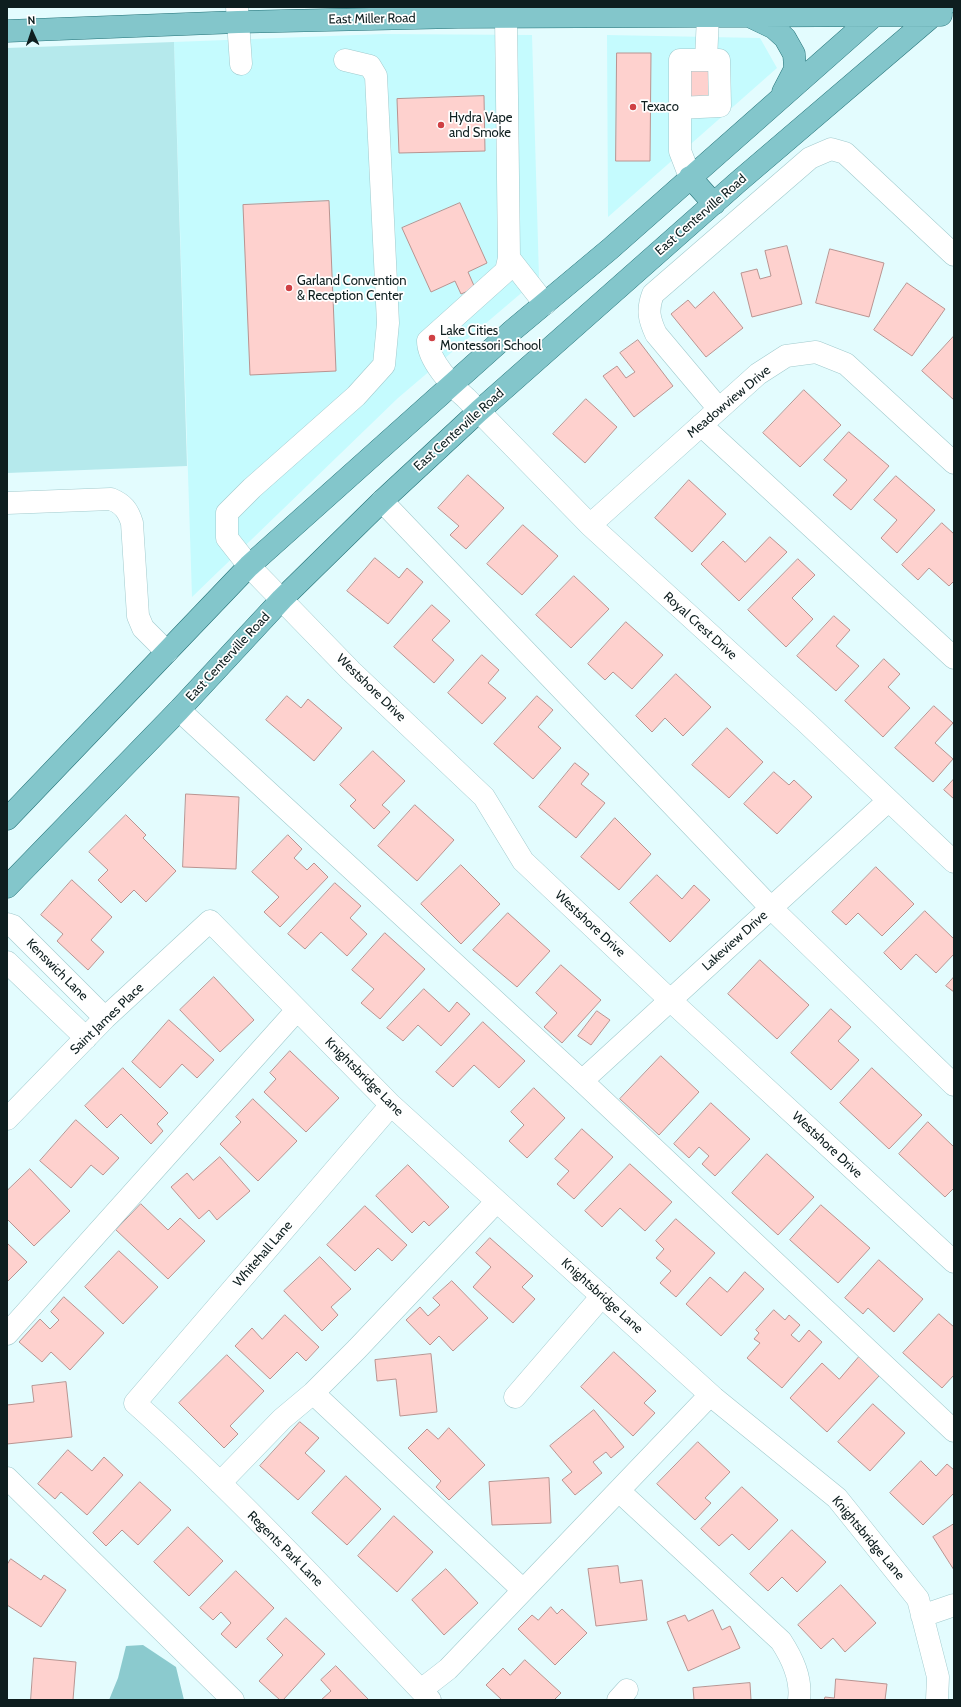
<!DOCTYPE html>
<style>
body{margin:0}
#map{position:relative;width:961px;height:1707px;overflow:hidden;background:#e3fcfe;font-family:Cabin,sans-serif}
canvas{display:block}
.frame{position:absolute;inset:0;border:8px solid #0e1e1f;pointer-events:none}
.north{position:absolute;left:12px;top:12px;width:40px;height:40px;-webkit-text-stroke:3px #fff;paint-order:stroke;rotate:357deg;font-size:11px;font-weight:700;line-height:16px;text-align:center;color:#0e1e1f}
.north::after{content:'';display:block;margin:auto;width:14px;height:18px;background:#0e1e1f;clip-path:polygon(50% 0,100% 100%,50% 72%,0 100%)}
</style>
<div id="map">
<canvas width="961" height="1707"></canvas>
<div class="frame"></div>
<div class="north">N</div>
</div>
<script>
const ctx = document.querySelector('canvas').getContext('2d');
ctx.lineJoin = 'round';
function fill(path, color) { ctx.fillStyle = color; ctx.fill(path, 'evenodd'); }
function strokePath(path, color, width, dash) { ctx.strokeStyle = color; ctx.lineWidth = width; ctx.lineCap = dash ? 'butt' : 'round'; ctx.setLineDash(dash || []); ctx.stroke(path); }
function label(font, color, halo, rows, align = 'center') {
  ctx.font = font + ' Cabin,sans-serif'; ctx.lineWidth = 3.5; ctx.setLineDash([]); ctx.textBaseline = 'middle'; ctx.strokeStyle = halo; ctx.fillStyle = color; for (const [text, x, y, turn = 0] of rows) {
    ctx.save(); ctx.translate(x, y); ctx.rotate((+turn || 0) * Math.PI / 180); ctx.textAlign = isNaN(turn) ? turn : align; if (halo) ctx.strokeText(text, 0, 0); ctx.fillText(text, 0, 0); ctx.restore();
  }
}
fill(new Path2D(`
 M 383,34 L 532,35 L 539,278 L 398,398 L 192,597 L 174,42 Z
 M 607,35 L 760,38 L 777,68 L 608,217 Z`), '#c5fbfe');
fill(new Path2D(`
 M 174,42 L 187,466 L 7,473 L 7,48 Z`), '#b5e9ec');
fill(new Path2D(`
 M 143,1645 L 176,1667 L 184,1700 L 109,1700 L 118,1678 L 126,1646 Z`), '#8bcace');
const building = new Path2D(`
 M 617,53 L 651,53 L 650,161 L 616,161 Z
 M 690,70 L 710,70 L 710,101 L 690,101 Z
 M 484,96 L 485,151 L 399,153 L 397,99 Z
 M 329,201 L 336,371 L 250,375 L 243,205 Z
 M 460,203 L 487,263 L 468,272 L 475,288 L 461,294 L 455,281 L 431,292 L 402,228 Z
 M 787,246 L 802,304 L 752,317 L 741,273 L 757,269 L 760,279 L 771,276 L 765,251 Z
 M 830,249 L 884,263 L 869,317 L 816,303 Z
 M 907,283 L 945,309 L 912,356 L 874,330 Z
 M 714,292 L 743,328 L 706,357 L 671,314 L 688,300 L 695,308 Z
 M 954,336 L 954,400 L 922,371 Z
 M 638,340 L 673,386 L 634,417 L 603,376 L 617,366 L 626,378 L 635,372 L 620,353 Z
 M 804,390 L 841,425 L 800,467 L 763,433 Z
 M 586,399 L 617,427 L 585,463 L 553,434 Z
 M 849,432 L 889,466 L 851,510 L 833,495 L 847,480 L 824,460 Z
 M 468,475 L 504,508 L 466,549 L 450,535 L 459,526 L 438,508 Z
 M 896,476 L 935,510 L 897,553 L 881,538 L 897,520 L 874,500 Z
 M 689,480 L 726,514 L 692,552 L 655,518 Z
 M 942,523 L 954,534 L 954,581 L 949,586 L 929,568 L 918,580 L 902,565 Z
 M 523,525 L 558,556 L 522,595 L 487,564 Z
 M 770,537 L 787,552 L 739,601 L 701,564 L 723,541 L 745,562 Z
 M 375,558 L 399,578 L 407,568 L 423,582 L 388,624 L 347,591 Z
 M 798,559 L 815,575 L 792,598 L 813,619 L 786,647 L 748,610 Z
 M 574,576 L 609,609 L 571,648 L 536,615 Z
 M 432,605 L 450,621 L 432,640 L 454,660 L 434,683 L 394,647 Z
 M 834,616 L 850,630 L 836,646 L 859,666 L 836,691 L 797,656 Z
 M 626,622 L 663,655 L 632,689 L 613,672 L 605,680 L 588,664 Z
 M 482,655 L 499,670 L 488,683 L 506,698 L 482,724 L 448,693 Z
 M 884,659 L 900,674 L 888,687 L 910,708 L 883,737 L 845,701 Z
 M 676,674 L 711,707 L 683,736 L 665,718 L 652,732 L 636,716 Z
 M 287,696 L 301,708 L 308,699 L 342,728 L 314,761 L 266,720 Z
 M 537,696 L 553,710 L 538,727 L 561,748 L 533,779 L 494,744 Z
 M 934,706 L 953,723 L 935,743 L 953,759 L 933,782 L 895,748 Z
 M 727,728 L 763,762 L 729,798 L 692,765 Z
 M 373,751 L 405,781 L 382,805 L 390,812 L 374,829 L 350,806 L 356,800 L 340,785 Z
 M 575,763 L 589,774 L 581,784 L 605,803 L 576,838 L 539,807 Z
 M 774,772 L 789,785 L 794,780 L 812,797 L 777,834 L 744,804 Z
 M 954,779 L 954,799 L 944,790 Z
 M 186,794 L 239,797 L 236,869 L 183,867 Z
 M 415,805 L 454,840 L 417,881 L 378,846 Z
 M 126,815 L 146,835 L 143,838 L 176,871 L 146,902 L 134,890 L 121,903 L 98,880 L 108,870 L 89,852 Z
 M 615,818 L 651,854 L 619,890 L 581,857 Z
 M 288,835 L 302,849 L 294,858 L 307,870 L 314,863 L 328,877 L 280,927 L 264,912 L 279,897 L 252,872 Z
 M 461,865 L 500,904 L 461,944 L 421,904 Z
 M 876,867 L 914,904 L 882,936 L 858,913 L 846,925 L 832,912 Z
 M 657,875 L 682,899 L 694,885 L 710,900 L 670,942 L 630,903 Z
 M 72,880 L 112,917 L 91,940 L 104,952 L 88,970 L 57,941 L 63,934 L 41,915 Z
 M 335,883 L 361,906 L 350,918 L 367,934 L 347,956 L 321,932 L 305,949 L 288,934 Z
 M 925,911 L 954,939 L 954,954 L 936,973 L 916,954 L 901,970 L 884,953 Z
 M 508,913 L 550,951 L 517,987 L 473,950 Z
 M 385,933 L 425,969 L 380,1019 L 361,1003 L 374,989 L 352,970 Z
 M 760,960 L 809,1005 L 777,1039 L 728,994 Z
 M 561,965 L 601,1000 L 562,1043 L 544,1027 L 557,1013 L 536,993 Z
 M 214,977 L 254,1020 L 220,1052 L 180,1010 Z
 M 954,977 L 954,992 L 946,986 Z
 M 424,989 L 449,1012 L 457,1002 L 470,1014 L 441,1046 L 418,1025 L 403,1041 L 387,1028 Z
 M 831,1009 L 851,1027 L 838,1041 L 859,1060 L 831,1090 L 791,1053 Z
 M 597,1011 L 610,1020 L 591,1045 L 578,1036 Z
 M 169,1020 L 214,1060 L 197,1078 L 182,1064 L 160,1088 L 132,1062 Z
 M 483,1022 L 525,1061 L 499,1088 L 474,1065 L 453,1087 L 436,1072 Z
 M 290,1051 L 339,1098 L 306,1132 L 264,1092 L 276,1079 L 270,1073 Z
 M 661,1056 L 699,1092 L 659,1135 L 620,1099 Z
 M 123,1068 L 168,1113 L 157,1124 L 163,1131 L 151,1144 L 121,1114 L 107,1128 L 85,1106 Z
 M 872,1068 L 922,1115 L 889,1149 L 840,1103 Z
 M 534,1088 L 565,1118 L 527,1158 L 509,1141 L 524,1125 L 511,1112 Z
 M 253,1099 L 297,1141 L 258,1181 L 220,1144 L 241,1122 L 236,1117 Z
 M 711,1103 L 750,1139 L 715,1176 L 702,1164 L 709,1156 L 699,1147 L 689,1158 L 674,1144 Z
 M 76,1120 L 119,1158 L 103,1175 L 91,1165 L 71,1188 L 40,1161 Z
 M 928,1122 L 954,1147 L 954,1188 L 945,1197 L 899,1154 Z
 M 582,1129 L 613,1157 L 574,1199 L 557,1184 L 569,1171 L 555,1159 Z
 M 767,1154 L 814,1197 L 778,1235 L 732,1193 Z
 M 220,1157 L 250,1191 L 217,1220 L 209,1210 L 199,1219 L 171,1187 L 187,1173 L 193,1180 Z
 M 630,1164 L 672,1202 L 645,1231 L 620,1208 L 602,1227 L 585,1211 Z
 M 408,1165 L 449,1207 L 429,1226 L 424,1221 L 412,1233 L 376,1196 Z
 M 30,1169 L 70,1211 L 34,1246 L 7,1219 L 7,1191 Z
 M 141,1204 L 168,1230 L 180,1218 L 205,1241 L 168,1279 L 116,1230 Z
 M 821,1205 L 870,1248 L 838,1283 L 790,1240 Z
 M 365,1206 L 407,1245 L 392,1261 L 378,1248 L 355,1271 L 327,1245 Z
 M 676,1219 L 715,1253 L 676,1297 L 660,1283 L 671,1271 L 656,1258 L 664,1249 L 656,1241 Z
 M 490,1238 L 533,1276 L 522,1287 L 535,1299 L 513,1323 L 473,1287 L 491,1267 L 476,1253 Z
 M 7,1243 L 27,1262 L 7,1282 Z
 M 119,1251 L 158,1287 L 123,1324 L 85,1287 Z
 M 320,1257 L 351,1289 L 331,1307 L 338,1315 L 322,1331 L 284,1291 Z
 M 879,1260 L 923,1299 L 894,1332 L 868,1308 L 863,1314 L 845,1298 Z
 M 745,1272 L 764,1289 L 721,1336 L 686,1304 L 710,1277 L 727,1292 Z
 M 452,1281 L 488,1318 L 453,1351 L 439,1336 L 430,1345 L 406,1320 L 420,1307 L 428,1316 L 440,1305 L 433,1298 Z
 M 64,1297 L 104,1333 L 70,1370 L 51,1352 L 42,1362 L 19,1342 L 40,1319 L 50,1329 L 59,1320 L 51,1312 Z
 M 774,1310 L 785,1320 L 789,1315 L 800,1325 L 791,1335 L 799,1342 L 809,1330 L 822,1342 L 782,1388 L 747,1358 L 760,1343 L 754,1339 L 759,1333 L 756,1330 Z
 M 939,1314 L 954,1327 L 954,1375 L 942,1388 L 903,1353 Z
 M 285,1315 L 319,1347 L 306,1361 L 297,1352 L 270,1379 L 235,1346 L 252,1328 L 262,1339 Z
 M 614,1352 L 656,1391 L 644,1403 L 655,1413 L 633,1436 L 581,1387 Z
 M 431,1354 L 437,1412 L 400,1416 L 396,1379 L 377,1381 L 375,1360 Z
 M 227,1355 L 264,1391 L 230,1426 L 238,1434 L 224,1448 L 179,1403 Z
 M 859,1357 L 879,1376 L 827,1432 L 790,1398 L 822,1363 L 839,1379 Z
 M 66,1382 L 72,1437 L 7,1444 L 7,1405 L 34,1402 L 32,1386 Z
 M 873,1404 L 905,1433 L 870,1471 L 838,1442 Z
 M 594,1410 L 624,1447 L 611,1458 L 606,1452 L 593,1462 L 602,1473 L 575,1495 L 562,1480 L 572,1472 L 550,1446 Z
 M 300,1422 L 319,1438 L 305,1453 L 325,1471 L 298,1500 L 260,1466 Z
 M 449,1428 L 485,1465 L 449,1500 L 436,1487 L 441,1481 L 408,1448 L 427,1429 L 438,1439 Z
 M 698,1442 L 730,1472 L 705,1498 L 711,1503 L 695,1520 L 657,1484 Z
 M 68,1450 L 92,1471 L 104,1457 L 123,1475 L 87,1515 L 61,1492 L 55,1499 L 38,1484 Z
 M 921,1461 L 936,1476 L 947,1464 L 954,1470 L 954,1493 L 923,1525 L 890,1493 Z
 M 346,1476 L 381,1509 L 347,1545 L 312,1513 Z
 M 549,1478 L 551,1523 L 492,1525 L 489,1482 Z
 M 140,1482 L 171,1510 L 138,1545 L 122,1530 L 106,1546 L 93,1533 Z
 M 742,1487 L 778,1520 L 749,1550 L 732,1534 L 719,1546 L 701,1529 Z
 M 394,1516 L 433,1552 L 397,1592 L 358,1556 Z
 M 954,1524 L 954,1570 L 933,1537 Z
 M 188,1527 L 223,1561 L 189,1596 L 154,1562 Z
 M 792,1530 L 826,1562 L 797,1592 L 782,1577 L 768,1591 L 750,1574 Z
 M 11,1559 L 41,1580 L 44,1575 L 66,1590 L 41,1627 L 7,1605 L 7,1565 Z
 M 618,1566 L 620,1583 L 642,1580 L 647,1620 L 596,1626 L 588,1569 Z
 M 446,1569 L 478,1603 L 444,1635 L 412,1600 Z
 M 236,1571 L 274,1608 L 236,1648 L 221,1634 L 231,1623 L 221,1612 L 213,1620 L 200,1608 Z
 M 841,1585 L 876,1623 L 845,1652 L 833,1638 L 821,1649 L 798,1625 Z
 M 551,1607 L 557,1614 L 562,1609 L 587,1633 L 555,1665 L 518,1629 L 532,1615 L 538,1620 Z
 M 713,1610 L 722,1630 L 730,1626 L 740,1648 L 688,1671 L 667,1622 L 685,1615 L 688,1621 Z
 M 286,1618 L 325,1654 L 283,1700 L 280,1700 L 259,1681 L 283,1655 L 267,1639 Z
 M 34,1658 L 76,1662 L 73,1700 L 31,1700 Z
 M 525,1660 L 561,1693 L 554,1700 L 502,1700 L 486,1685 L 503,1668 L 510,1675 Z
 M 336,1666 L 368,1699 L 367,1700 L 321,1700 L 331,1691 L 321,1680 Z
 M 836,1679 L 887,1684 L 885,1700 L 824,1700 L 825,1697 L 834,1698 Z
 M 750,1683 L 751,1700 L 694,1700 L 693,1688 Z`);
fill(building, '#fed1ce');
strokePath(building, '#b99491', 1);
const minor = new Path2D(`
 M 237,7 L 241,64
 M 506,17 L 509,258 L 506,271 L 428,341 C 428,360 452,386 466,398 L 590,525 L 807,723 L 954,862
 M 345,60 L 370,66 L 376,76 L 388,323 L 384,365 L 356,396 L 252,488 L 227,513 L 227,538 L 249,566 L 351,671 L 484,797 L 523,861 L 670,1000 L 954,1262
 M 679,108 L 720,106 L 719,60 L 706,60
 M 690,177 L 680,151 L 680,60 L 706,60 L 708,16
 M 509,258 L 545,304
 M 719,409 L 656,334 C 649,319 647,310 653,294 L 810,158 L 831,149 L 845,153 L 954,255
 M 701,425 L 954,658
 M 382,501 L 771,908 L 954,1085
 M 7,503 L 111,499 C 123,504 128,510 132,523 L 138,616 L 143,628 L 167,652
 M 590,525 L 758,374 L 786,356 L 816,352 L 846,364 L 954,463
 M 179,710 L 582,1081 L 954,1431
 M 7,924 L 13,926 L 105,1018
 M 7,962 L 86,1038
 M 582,1081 L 888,801
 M 391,1105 L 135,1403 C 239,1496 334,1599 430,1700
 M 7,1119 L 105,1018 L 210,921 L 391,1105 L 714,1398 L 837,1498 L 918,1599 L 938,1677 L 937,1700
 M 7,1334 L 297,1010
 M 313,1393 L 523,1590
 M 515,1397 L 602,1296
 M 7,1478 L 233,1700
 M 220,1483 L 282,1419 L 313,1393 L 357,1349 L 497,1201
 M 619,1491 L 781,1641 C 792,1658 802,1678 799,1700
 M 922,1616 L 954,1605
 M 421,1690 L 448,1669 L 710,1395
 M 618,1700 L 627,1690`);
const major = new Path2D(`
 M 751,17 L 774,28 L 785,38 L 794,54 L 795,69 L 783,92
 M 7,31 L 238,22 L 458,17 L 941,15
 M 690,177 L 714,204
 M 7,819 L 249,566 L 513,330 L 610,249 L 884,7
 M 7,887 L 179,710 L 282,599 L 382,501 L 479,411 L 738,182 L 943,7`);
strokePath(minor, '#a1cacd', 23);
strokePath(major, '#247278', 23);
strokePath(minor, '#fff', 22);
strokePath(major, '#83c6cb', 22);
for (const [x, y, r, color] of [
 [633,107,4,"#cf4044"],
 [441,125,4,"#cf4044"],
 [289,288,4,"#cf4044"],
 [432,338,4,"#cf4044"]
]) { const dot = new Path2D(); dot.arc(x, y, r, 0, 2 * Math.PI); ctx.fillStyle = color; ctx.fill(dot); strokePath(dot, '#fff', 1.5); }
label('13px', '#0e1e1f', '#fff', [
 ["East Miller Road",372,19,-1],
 ["East Centerville Road",701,215,-41],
 ["Meadowview Drive",729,402,-40],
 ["East Centerville Road",459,430,-42],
 ["Royal Crest Drive",700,626,42],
 ["East Centerville Road",228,657,-47],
 ["Westshore Drive",371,688,44],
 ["Westshore Drive",590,924,43],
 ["Lakeview Drive",735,941,-42],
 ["Kenswich Lane",57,970,45],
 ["Saint James Place",107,1019,-44],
 ["Knightsbridge Lane",364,1077,45],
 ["Westshore Drive",827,1145,43],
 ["Whitehall Lane",263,1254,-49],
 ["Knightsbridge Lane",602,1296,42],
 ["Knightsbridge Lane",868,1538,50],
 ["Regents Park Lane",285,1549,45]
]);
label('13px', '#0e1e1f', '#fff', [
 ["Texaco",641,107],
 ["Hydra Vape",449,118],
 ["and Smoke",449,133],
 ["Garland Convention",297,281],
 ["& Reception Center",297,296],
 ["Lake Cities",440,331],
 ["Montessori School",440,346]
], 'left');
</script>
